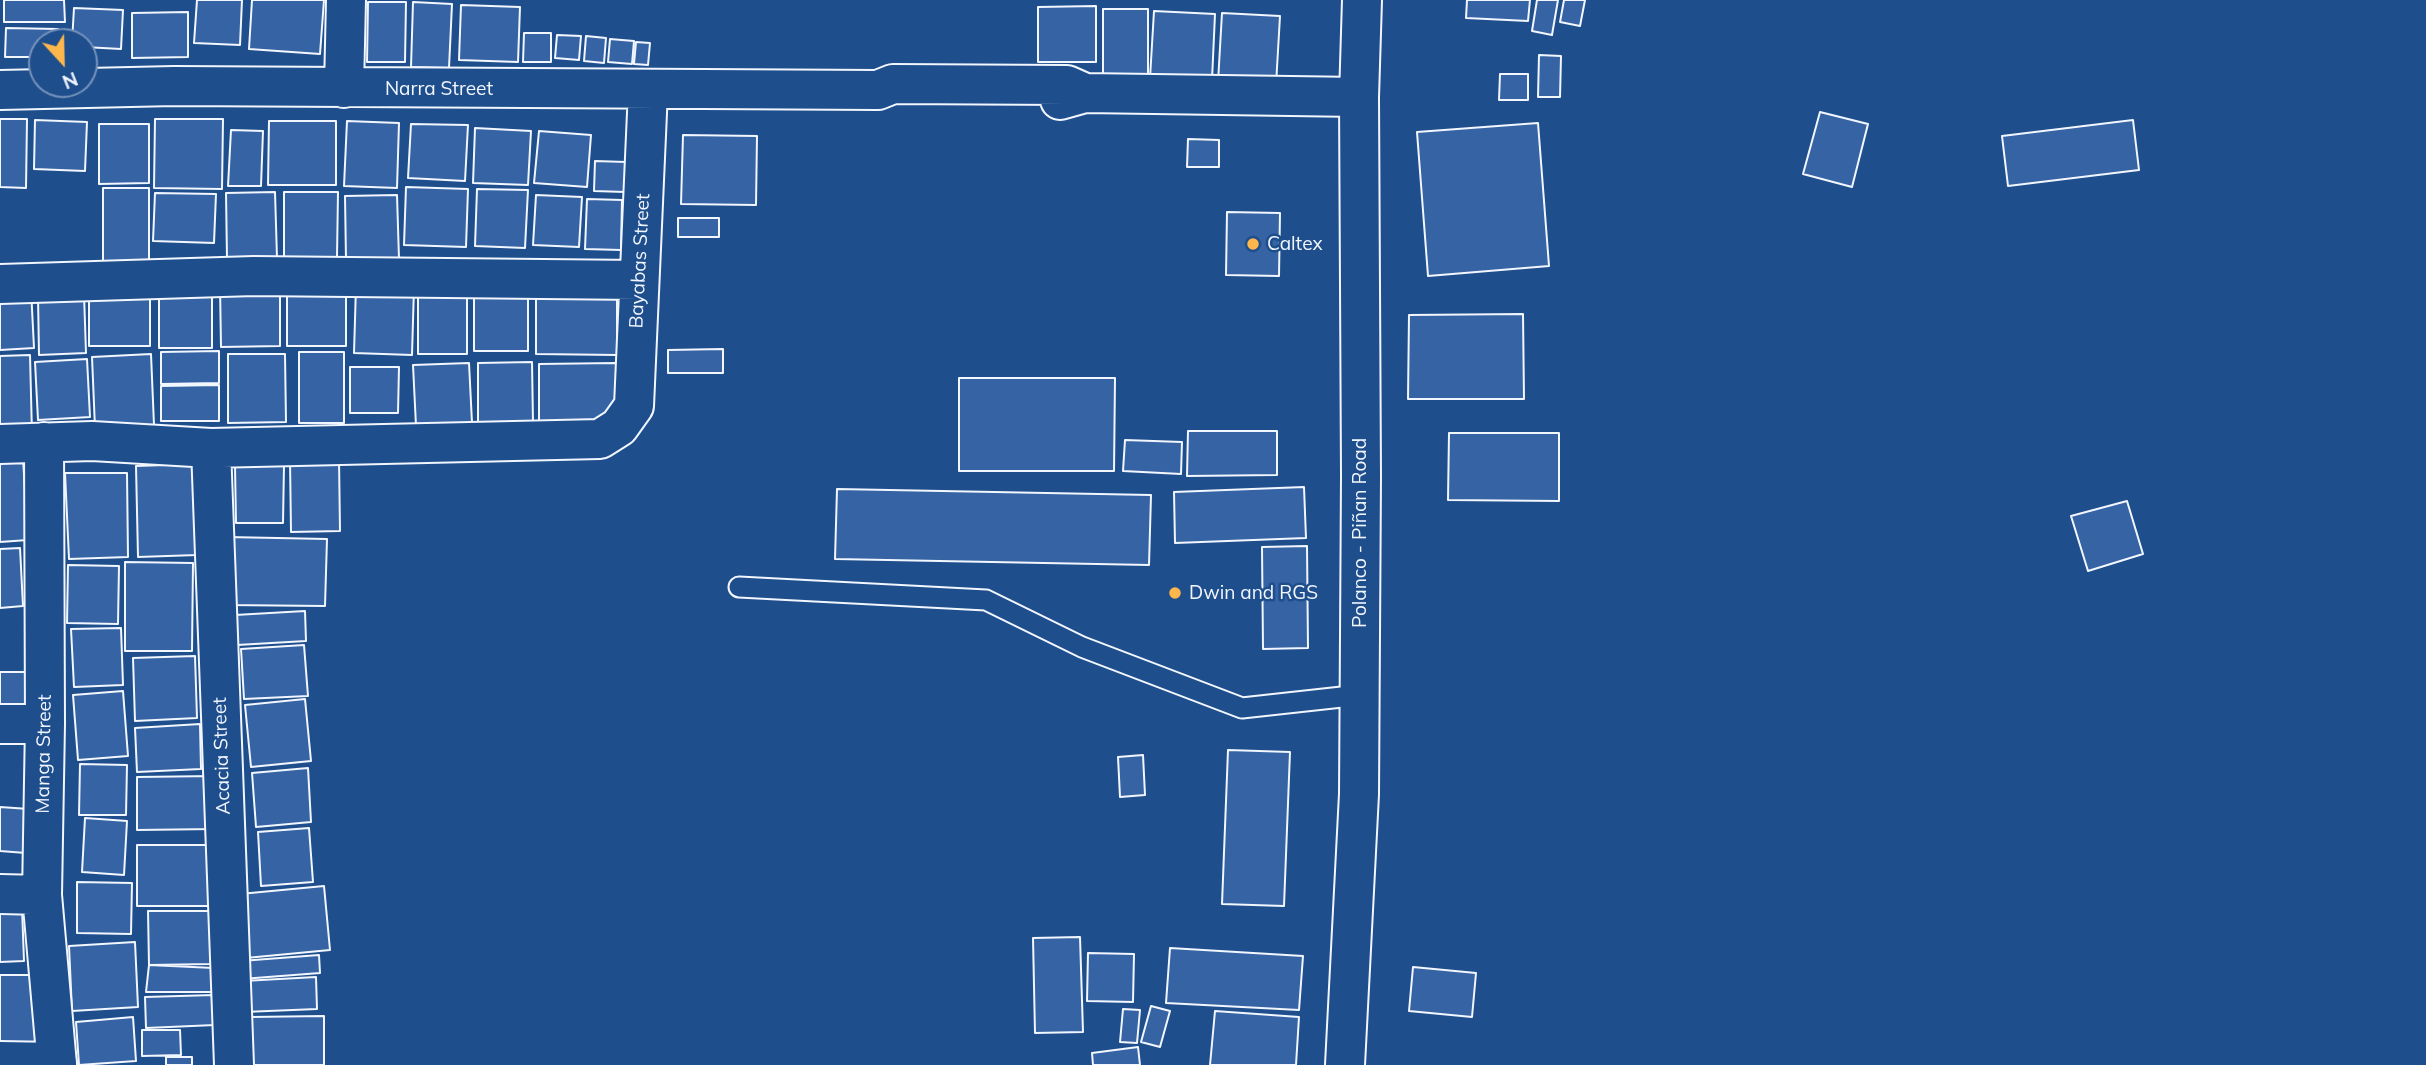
<!DOCTYPE html>
<meta charset="utf-8">
<style>
body{margin:0}
#map{position:relative;width:2426px;height:1065px;overflow:hidden;background:#1f4e8c;font-family:Mulish,sans-serif}
canvas{display:block}
.north{position:absolute;left:28px;top:28px;width:70px;height:70px;box-sizing:border-box;background:#1f4e8c;border:2px solid #7391ba;border-radius:50%;rotate:158deg;font-size:19px;font-weight:700;line-height:28px;text-align:center;color:#f2f6ff}
.north::after{content:'';display:block;margin:auto;width:24px;height:32px;background:#ffb74d;clip-path:polygon(50% 0,100% 100%,50% 72%,0 100%)}
</style>
<div id="map">
<canvas width="2426" height="1065"></canvas>
<div class="north">N</div>
</div>
<script>
const ctx = document.querySelector('canvas').getContext('2d');
ctx.lineJoin = 'round';
function fill(path, color) { ctx.fillStyle = color; ctx.fill(path, 'evenodd'); }
function strokePath(path, color, width, dash) { ctx.strokeStyle = color; ctx.lineWidth = width; ctx.lineCap = dash ? 'butt' : 'round'; ctx.setLineDash(dash || []); ctx.stroke(path); }
function label(font, color, halo, rows, align = 'center') {
  ctx.font = font + ' Mulish,sans-serif'; ctx.lineWidth = 5; ctx.setLineDash([]); ctx.textBaseline = 'middle'; ctx.strokeStyle = halo; ctx.fillStyle = color; for (const [text, x, y, turn = 0] of rows) {
    ctx.save(); ctx.translate(x, y); ctx.rotate((+turn || 0) * Math.PI / 180); ctx.textAlign = isNaN(turn) ? turn : align; if (halo) ctx.strokeText(text, 0, 0); ctx.fillText(text, 0, 0); ctx.restore();
  }
}
const building = new Path2D(`
 M 4,0 L 64,0 L 65,22 L 4,22 Z
 M 197,0 L 242,0 L 240,45 L 194,43 Z
 M 252,0 L 324,0 L 320,54 L 249,49 Z
 M 1467,0 L 1530,0 L 1528,21 L 1466,18 Z
 M 1537,0 L 1558,0 L 1552,35 L 1532,31 Z
 M 1564,0 L 1585,0 L 1580,26 L 1560,22 Z
 M 368,2 L 406,2 L 405,62 L 367,62 Z
 M 413,2 L 452,4 L 449,68 L 411,67 Z
 M 461,5 L 520,7 L 518,62 L 459,60 Z
 M 1096,6 L 1096,62 L 1038,62 L 1038,7 Z
 M 74,8 L 123,10 L 121,49 L 84,47 L 84,42 L 72,42 Z
 M 1103,9 L 1148,9 L 1148,78 L 1103,78 Z
 M 1154,11 L 1215,14 L 1212,80 L 1150,78 Z
 M 188,12 L 188,57 L 132,58 L 132,13 Z
 M 1222,13 L 1280,16 L 1276,85 L 1218,82 Z
 M 6,28 L 58,29 L 58,42 L 42,42 L 42,57 L 5,57 Z
 M 524,33 L 551,33 L 551,62 L 523,62 Z
 M 557,35 L 581,36 L 579,60 L 555,58 Z
 M 586,36 L 606,38 L 604,63 L 584,61 Z
 M 610,39 L 634,41 L 632,64 L 608,62 Z
 M 636,42 L 650,43 L 648,65 L 634,64 Z
 M 1539,55 L 1561,56 L 1560,97 L 1538,97 Z
 M 1500,74 L 1528,74 L 1528,100 L 1499,100 Z
 M 1820,112 L 1868,124 L 1852,187 L 1803,174 Z
 M 0,119 L 27,119 L 26,188 L 0,187 Z
 M 155,119 L 223,119 L 222,189 L 154,188 Z
 M 35,120 L 87,122 L 85,171 L 34,169 Z
 M 2133,120 L 2139,170 L 2008,186 L 2002,136 Z
 M 269,121 L 336,121 L 336,185 L 268,185 Z
 M 347,121 L 399,123 L 397,188 L 344,186 Z
 M 1538,123 L 1549,266 L 1428,276 L 1417,132 Z
 M 99,124 L 149,124 L 149,183 L 99,184 Z
 M 411,124 L 468,125 L 465,181 L 408,178 Z
 M 475,128 L 531,131 L 528,185 L 473,183 Z
 M 231,130 L 263,131 L 261,186 L 228,186 Z
 M 539,131 L 591,135 L 587,187 L 534,183 Z
 M 683,135 L 757,136 L 756,205 L 681,204 Z
 M 1188,139 L 1219,140 L 1219,167 L 1187,167 Z
 M 595,161 L 626,162 L 625,192 L 594,191 Z
 M 406,187 L 468,189 L 466,247 L 404,245 Z
 M 103,188 L 149,188 L 149,261 L 103,262 Z
 M 477,189 L 528,190 L 525,248 L 475,246 Z
 M 275,192 L 277,258 L 227,259 L 226,193 Z
 M 284,192 L 338,192 L 337,257 L 284,257 Z
 M 155,193 L 216,194 L 214,243 L 153,241 Z
 M 397,195 L 399,259 L 346,260 L 345,196 Z
 M 536,195 L 582,197 L 579,247 L 533,245 Z
 M 587,199 L 622,200 L 621,250 L 585,249 Z
 M 1227,212 L 1280,213 L 1279,276 L 1226,275 Z
 M 678,218 L 719,218 L 719,237 L 678,237 Z
 M 280,284 L 280,346 L 221,347 L 220,286 Z
 M 159,285 L 212,285 L 212,348 L 159,348 Z
 M 287,285 L 346,285 L 346,346 L 287,346 Z
 M 617,285 L 617,355 L 536,354 L 536,286 Z
 M 356,286 L 414,287 L 412,355 L 354,353 Z
 M 150,288 L 150,346 L 89,346 L 89,289 Z
 M 31,289 L 34,348 L 0,350 L 0,291 Z
 M 418,289 L 467,289 L 467,354 L 418,354 Z
 M 474,289 L 528,289 L 528,351 L 474,351 Z
 M 84,294 L 86,353 L 39,355 L 38,296 Z
 M 1523,314 L 1524,399 L 1408,399 L 1409,315 Z
 M 723,349 L 723,373 L 668,373 L 668,350 Z
 M 219,351 L 219,383 L 161,384 L 161,352 Z
 M 299,352 L 344,352 L 344,423 L 299,423 Z
 M 151,354 L 154,425 L 95,428 L 92,357 Z
 M 228,354 L 285,354 L 286,422 L 228,423 Z
 M 30,355 L 32,434 L 0,435 L 0,356 Z
 M 87,359 L 90,417 L 38,420 L 35,362 Z
 M 532,362 L 533,423 L 478,423 L 478,363 Z
 M 469,363 L 472,423 L 416,426 L 413,365 Z
 M 616,363 L 616,424 L 539,425 L 539,364 Z
 M 350,367 L 399,367 L 398,413 L 350,413 Z
 M 959,378 L 1115,378 L 1114,471 L 959,471 Z
 M 219,385 L 219,421 L 161,421 L 161,386 Z
 M 1188,431 L 1277,431 L 1277,475 L 1187,476 Z
 M 1449,433 L 1559,433 L 1559,501 L 1448,500 Z
 M 1125,440 L 1182,442 L 1181,474 L 1123,471 Z
 M 23,458 L 28,540 L 0,542 L 0,460 Z
 M 339,459 L 340,531 L 291,532 L 290,460 Z
 M 195,464 L 197,555 L 138,557 L 136,466 Z
 M 284,465 L 283,523 L 236,523 L 235,466 Z
 M 65,473 L 127,473 L 128,557 L 69,559 Z
 M 1304,487 L 1306,538 L 1175,543 L 1174,492 Z
 M 837,489 L 1151,495 L 1149,565 L 835,559 Z
 M 2127,501 L 2143,554 L 2088,571 L 2071,516 Z
 M 227,537 L 327,539 L 325,606 L 226,605 Z
 M 1307,546 L 1308,648 L 1263,649 L 1262,547 Z
 M 20,548 L 23,606 L 0,608 L 0,549 Z
 M 125,562 L 193,563 L 192,651 L 125,651 Z
 M 68,565 L 119,566 L 118,624 L 67,623 Z
 M 305,611 L 306,641 L 237,645 L 235,615 Z
 M 121,628 L 123,685 L 74,687 L 71,629 Z
 M 304,645 L 308,696 L 244,699 L 241,649 Z
 M 195,656 L 197,718 L 135,721 L 133,658 Z
 M 0,672 L 31,672 L 30,712 L 0,712 Z
 M 123,691 L 128,756 L 78,760 L 73,695 Z
 M 305,699 L 311,761 L 251,767 L 245,705 Z
 M 200,724 L 201,769 L 137,772 L 135,728 Z
 M 1228,750 L 1290,752 L 1284,906 L 1222,904 Z
 M 1143,755 L 1145,795 L 1120,797 L 1118,757 Z
 M 80,764 L 127,765 L 126,815 L 79,815 Z
 M 308,768 L 311,822 L 256,827 L 252,773 Z
 M 214,776 L 214,829 L 137,830 L 137,777 Z
 M 0,807 L 29,809 L 26,853 L 0,851 Z
 M 85,818 L 127,821 L 124,875 L 82,872 Z
 M 309,828 L 313,882 L 261,886 L 258,832 Z
 M 137,845 L 212,845 L 213,906 L 137,906 Z
 M 77,882 L 132,883 L 131,934 L 77,933 Z
 M 324,886 L 330,950 L 246,958 L 240,894 Z
 M 0,908 L 22,908 L 24,961 L 0,962 Z
 M 148,911 L 211,911 L 212,964 L 149,965 Z
 M 1080,937 L 1083,1032 L 1035,1033 L 1033,938 Z
 M 135,942 L 138,1007 L 72,1011 L 69,946 Z
 M 1170,948 L 1303,956 L 1299,1010 L 1166,1003 Z
 M 1088,953 L 1134,954 L 1133,1002 L 1087,1001 Z
 M 319,955 L 320,973 L 242,979 L 241,961 Z
 M 149,965 L 214,968 L 213,992 L 146,992 Z
 M 1413,967 L 1476,973 L 1472,1017 L 1409,1011 Z
 M 0,975 L 36,975 L 35,1046 L 0,1046 Z
 M 316,977 L 317,1009 L 244,1012 L 243,981 Z
 M 214,995 L 215,1025 L 146,1028 L 145,997 Z
 M 1151,1006 L 1170,1011 L 1160,1047 L 1141,1042 Z
 M 1123,1009 L 1140,1010 L 1137,1043 L 1120,1042 Z
 M 1215,1011 L 1299,1017 L 1296,1065 L 1210,1065 Z
 M 324,1016 L 324,1065 L 250,1065 L 250,1017 Z
 M 133,1017 L 136,1061 L 79,1065 L 76,1022 Z
 M 142,1030 L 180,1030 L 181,1055 L 142,1056 Z
 M 1138,1047 L 1140,1065 L 1093,1065 L 1092,1053 Z
 M 166,1057 L 192,1057 L 192,1065 L 166,1065 Z`);
fill(building, '#3563a3');
strokePath(building, '#f2f6ff', 2);
const service = new Path2D(`
 M 739,587 L 986,600 L 1082,647 L 1242,708 L 1360,695`);
const minor = new Path2D(`
 M 344,88 L 346,0
 M 0,90 L 174,86 L 878,90 L 893,84 L 1067,85 L 1085,93
 M 1060,100 L 1085,93 L 1359,97
 M 0,284 L 254,276 L 639,280
 M 44,442 L 45,724 L 42,895 L 57,1065
 M 0,444 L 92,441 L 211,448 L 600,439 L 619,427 L 634,406 L 648,90
 M 211,448 L 234,1065
 M 0,724 L 45,724
 M 0,894 L 42,895
 M 0,1061 L 57,1062`);
const secondary = new Path2D(`
 M 1345,1065 L 1359,794 L 1361,476 L 1359,97 L 1362,0`);
strokePath(service, '#f2f6ff', 23);
strokePath(minor, '#f2f6ff', 42);
strokePath(secondary, '#f2f6ff', 42);
strokePath(service, '#1f4e8c', 19);
strokePath(minor, '#1f4e8c', 38);
strokePath(secondary, '#1f4e8c', 38);
for (const [x, y, r, color] of [
 [1253,244,7,"#ffb74d"],
 [1175,593,7,"#ffb74d"]
]) { const dot = new Path2D(); dot.arc(x, y, r, 0, 2 * Math.PI); ctx.fillStyle = color; ctx.fill(dot); strokePath(dot, '#1f4e8c', 2.5); }
label('19px', '#f2f6ff', '#1f4e8c', [
 ["Narra Street",439,89],
 ["Bayabas Street",640,261,-87],
 ["Polanco - Piñan Road",1360,533,-90],
 ["Manga Street",44,754,-89],
 ["Acacia Street",222,756,-92]
]);
label('19px', '#f2f6ff', '#1f4e8c', [
 ["Caltex",1267,244],
 ["Dwin and RGS",1189,593]
], 'left');
</script>
